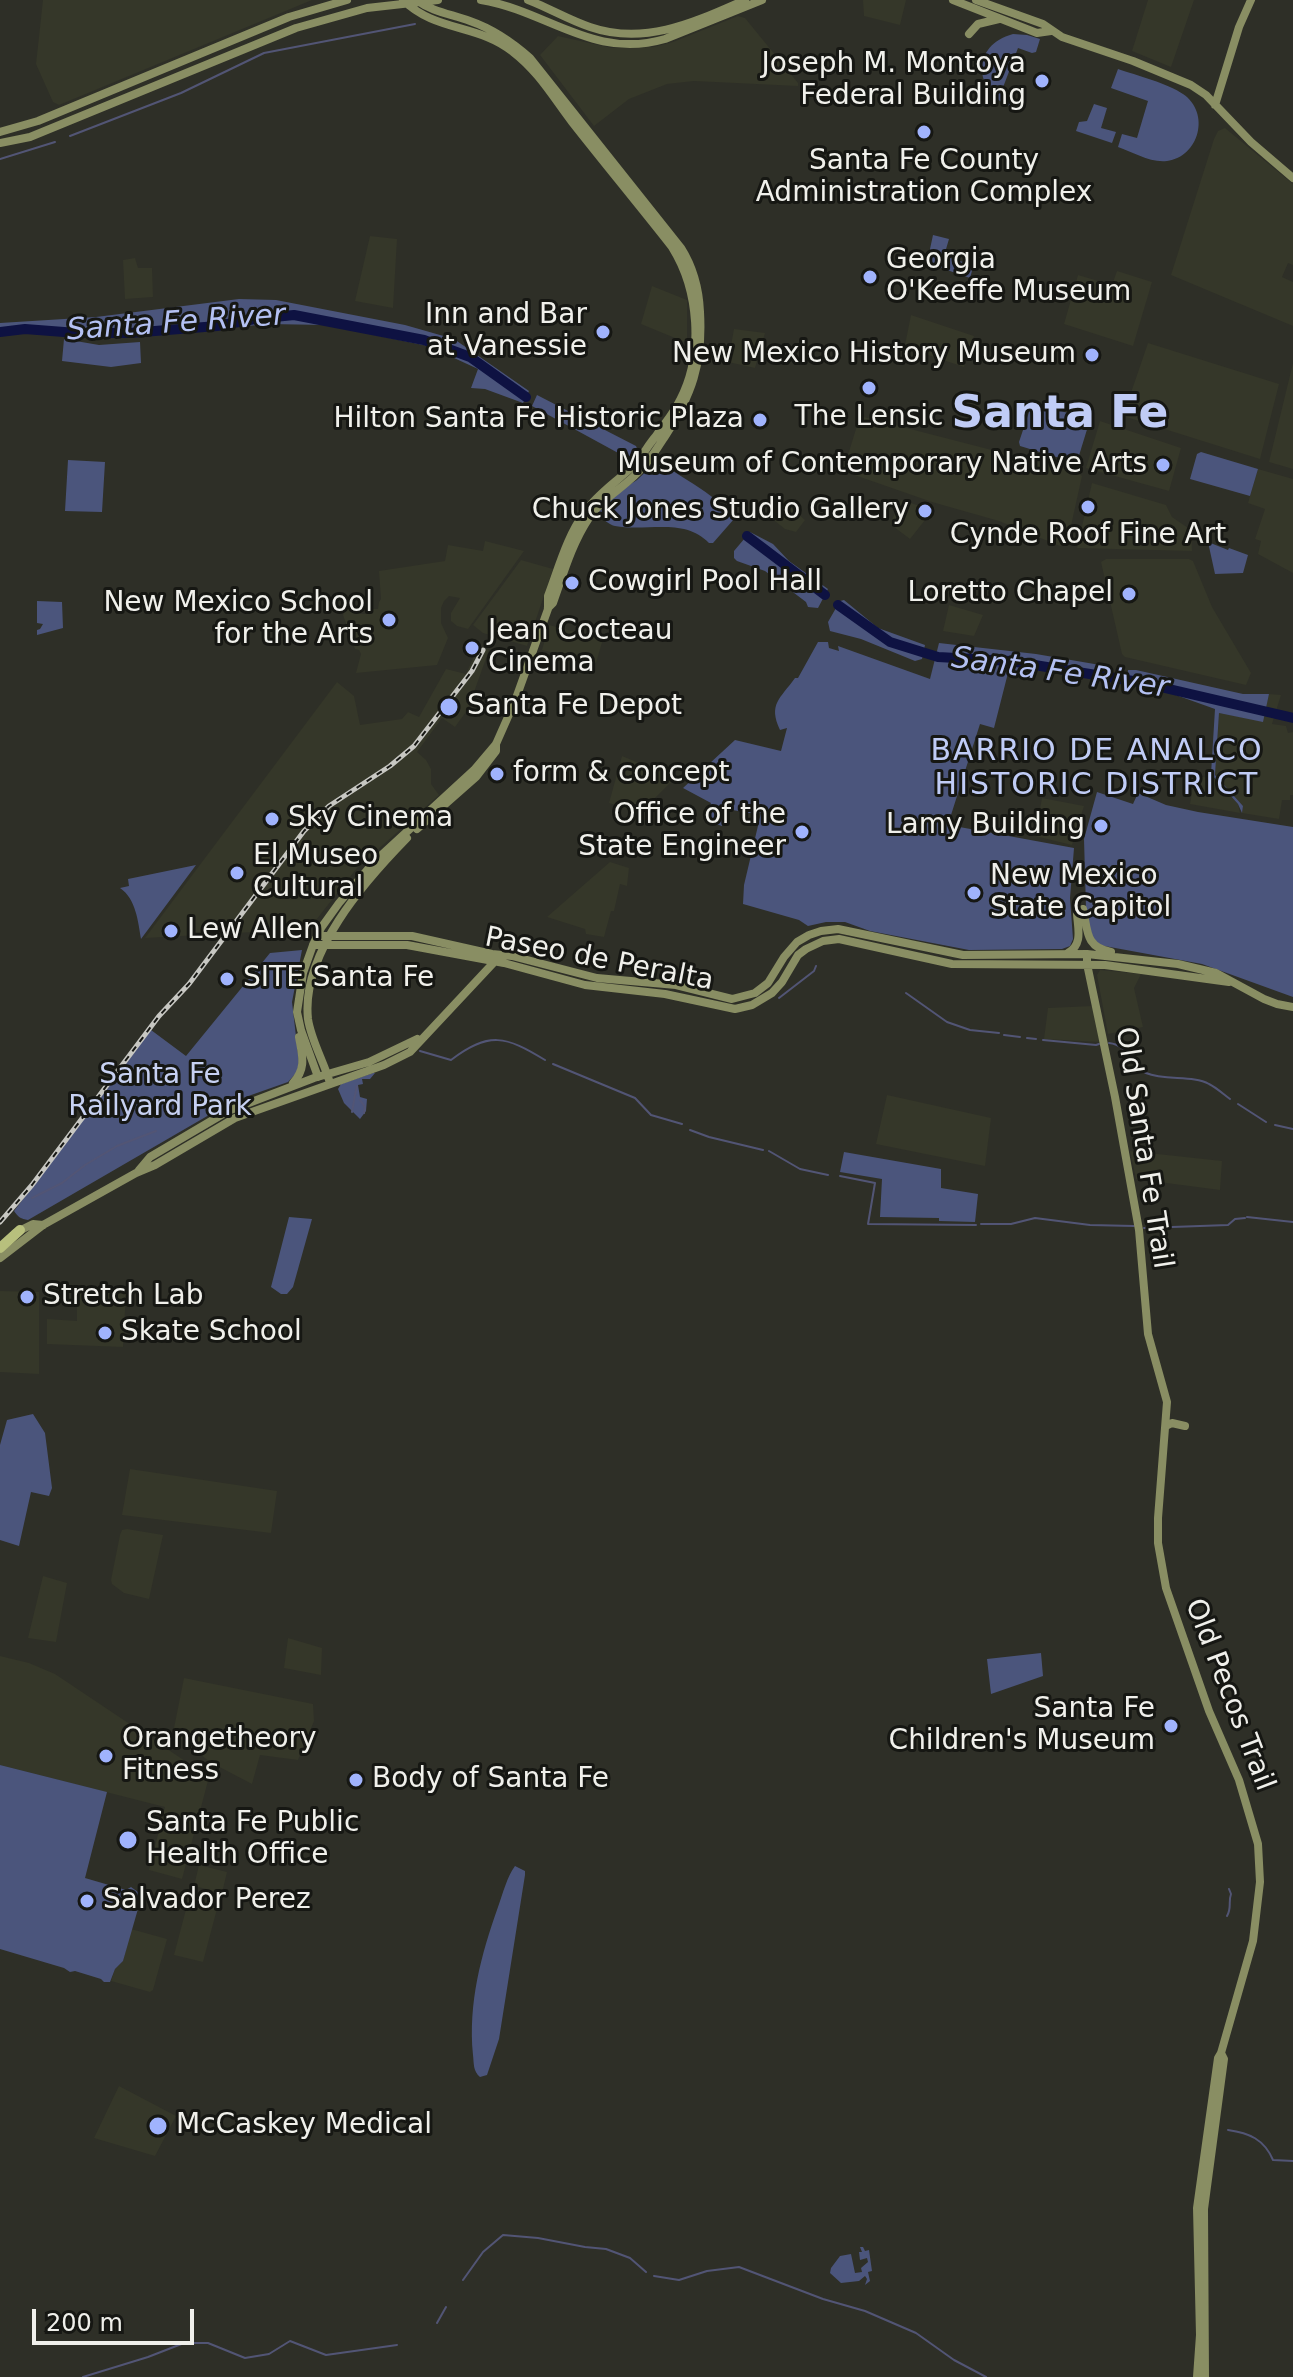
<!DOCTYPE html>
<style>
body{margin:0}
#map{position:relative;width:1293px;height:2377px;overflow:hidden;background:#2e2f27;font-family:"DejaVu Sans",sans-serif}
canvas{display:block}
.scale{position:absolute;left:32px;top:2309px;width:162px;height:36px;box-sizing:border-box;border:4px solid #f0f0eb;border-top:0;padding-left:10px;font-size:24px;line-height:28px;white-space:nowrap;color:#f0f0eb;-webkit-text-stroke:6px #161713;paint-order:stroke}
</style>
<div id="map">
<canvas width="1293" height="2377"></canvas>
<div class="scale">200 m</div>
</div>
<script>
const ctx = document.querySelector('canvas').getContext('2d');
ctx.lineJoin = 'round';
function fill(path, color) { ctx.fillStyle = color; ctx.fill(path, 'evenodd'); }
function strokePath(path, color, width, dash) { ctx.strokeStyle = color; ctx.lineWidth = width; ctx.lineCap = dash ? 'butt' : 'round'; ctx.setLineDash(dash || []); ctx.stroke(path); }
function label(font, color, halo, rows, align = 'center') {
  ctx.font = font + ' "DejaVu Sans",sans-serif'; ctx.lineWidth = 6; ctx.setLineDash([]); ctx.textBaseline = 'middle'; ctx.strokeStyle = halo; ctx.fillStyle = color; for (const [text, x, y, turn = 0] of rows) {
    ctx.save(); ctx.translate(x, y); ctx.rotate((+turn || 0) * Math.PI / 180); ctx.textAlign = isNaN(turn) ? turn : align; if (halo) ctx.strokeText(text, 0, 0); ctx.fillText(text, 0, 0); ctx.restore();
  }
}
fill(new Path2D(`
 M 43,0 L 312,0 L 59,105 L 53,102 L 36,64 Z
 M 863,0 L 906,0 L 900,25 L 864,16 Z
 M 1148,0 L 1194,0 L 1171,67 L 1132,51 Z
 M 738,16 L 745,18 L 798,83 L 798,86 L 694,81 L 667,84 L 629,99 L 594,126 L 540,55 L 558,36 L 612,48 L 654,47 L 673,42 Z
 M 1225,128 L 1293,184 L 1293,265 L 1288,263 L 1282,277 L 1293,282 L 1293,326 L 1171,275 L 1214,139 L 1218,131 Z
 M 370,236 L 397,239 L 393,308 L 355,301 Z
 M 135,258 L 138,268 L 152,268 L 153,297 L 125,299 L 123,260 Z
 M 1117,271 L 1152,282 L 1133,346 L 1064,324 L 1078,275 L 1112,285 Z
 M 652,286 L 687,300 L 687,343 L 641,324 Z
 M 911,315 L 974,336 L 964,367 L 907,348 L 905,345 Z
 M 734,329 L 765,333 L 755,368 L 728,362 Z
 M 1148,343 L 1279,384 L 1260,459 L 1123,416 Z
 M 1293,363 L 1293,469 L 1269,462 Z
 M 860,416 L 1077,472 L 1082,476 L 1067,544 L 1060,546 L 999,521 L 932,502 L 843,471 Z
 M 1100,421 L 1181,448 L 1169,491 L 1086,468 Z
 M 1258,469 L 1293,479 L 1293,573 L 1258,554 L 1261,541 L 1255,539 L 1265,509 L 1248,503 Z
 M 1092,483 L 1166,505 L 1172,517 L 1191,530 L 1192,551 L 1077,548 Z
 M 780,498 L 805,520 L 796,532 L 785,529 L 770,517 L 770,511 Z
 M 901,500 L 933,510 L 910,539 L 890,524 Z
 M 485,541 L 524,551 L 468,629 L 457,626 L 451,621 L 451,613 L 460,598 L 449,596 L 444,601 L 441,608 L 441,623 L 448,638 L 437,665 L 356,673 L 361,654 L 359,650 L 355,649 L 343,615 L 345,609 L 360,609 L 360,614 L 371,614 L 372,609 L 378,609 L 379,602 L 381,599 L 379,571 L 445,561 L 448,545 L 483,551 Z
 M 1106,559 L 1189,559 L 1193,561 L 1212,607 L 1251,673 L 1246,685 L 1125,657 L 1122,654 L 1101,562 Z
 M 521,560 L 553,569 L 527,646 L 483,633 L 473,625 Z
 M 949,605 L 983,615 L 974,636 L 943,631 Z
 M 549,625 L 603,639 L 596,663 L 542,650 Z
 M 478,647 L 489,650 L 468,709 L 455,727 L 442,718 L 417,752 L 426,760 L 431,769 L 431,784 L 439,795 L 357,868 L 309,929 L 145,938 L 337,682 L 354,696 L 360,725 L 402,719 L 408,712 L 419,717 L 446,669 L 466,674 Z
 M 1269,694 L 1281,695 L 1272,724 L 1286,726 L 1288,733 L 1293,732 L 1293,795 L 1290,795 L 1290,800 L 1282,800 L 1279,819 L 1242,813 L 1243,806 L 1215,775 L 1219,713 L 1262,721 Z
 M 622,756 L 675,778 L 640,813 L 609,803 Z
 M 1211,774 L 1238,804 L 1240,813 L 1190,804 L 1195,776 L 1210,778 Z
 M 1042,798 L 1084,806 L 1072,845 L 1035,836 Z
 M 610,862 L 629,868 L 627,886 L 620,884 L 614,911 L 611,911 L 604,937 L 586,934 L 585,929 L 547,917 Z
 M 1100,970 L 1141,974 L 1134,988 L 1143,1027 L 1108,1034 L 1097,975 Z
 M 1093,1006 L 1100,1042 L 1044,1039 L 1048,1008 Z
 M 887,1095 L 991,1118 L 985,1166 L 876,1144 Z
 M 1130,1151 L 1222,1161 L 1220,1190 L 1136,1179 Z
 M 77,1290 L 126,1292 L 123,1347 L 47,1344 L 47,1319 L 77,1321 Z
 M 0,1291 L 39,1292 L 39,1374 L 0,1372 Z
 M 130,1469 L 277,1491 L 271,1533 L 122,1515 Z
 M 127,1529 L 163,1535 L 149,1599 L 124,1593 L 112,1584 L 111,1580 L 120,1535 L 122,1530 Z
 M 43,1576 L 67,1583 L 56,1642 L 28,1638 Z
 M 288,1638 L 322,1648 L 321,1675 L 284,1668 Z
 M 0,1656 L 29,1663 L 55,1674 L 209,1777 L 182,1879 L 149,1870 L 165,1807 L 0,1765 Z
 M 184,1678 L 313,1704 L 314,1721 L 298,1760 L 260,1755 L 252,1784 L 210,1762 L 173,1733 Z
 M 199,1865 L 227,1872 L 222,1893 L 194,1886 Z
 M 189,1898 L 218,1905 L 203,1962 L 174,1955 Z
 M 131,1929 L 167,1939 L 153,1990 L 150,1992 L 111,1981 L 115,1969 L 123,1961 Z
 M 119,2086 L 176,2116 L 155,2156 L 94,2138 Z`), '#353729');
fill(new Path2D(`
 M 1013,34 L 1027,35 L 1040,39 L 1036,52 L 1032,53 L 1018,48 L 1002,90 L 1015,95 L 1011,107 C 973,91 971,45 1013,34 Z
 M 1118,69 C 1136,75 1169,84 1183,94 C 1211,113 1199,157 1167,161 C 1150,163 1133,152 1118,147 L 1122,134 L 1137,138 L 1148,101 L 1111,88 Z
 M 1094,104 L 1107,108 L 1101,128 L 1116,132 L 1112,143 L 1076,131 L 1079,122 L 1087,121 Z
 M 933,235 L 949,239 L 944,256 L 963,262 L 965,256 L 975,260 L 970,278 L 927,263 Z
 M 239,299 L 276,300 L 405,325 L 454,339 L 529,391 L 523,403 L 485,389 L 471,388 L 478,369 L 428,346 L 326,325 L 268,324 L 120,338 L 38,332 L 0,336 L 0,323 L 96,317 Z
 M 64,339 L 99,345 L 140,342 L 141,363 L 111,367 L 62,361 Z
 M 537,395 L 636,446 L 638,451 L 631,460 L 532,406 Z
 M 1034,403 L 1088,419 L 1089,423 L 1077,462 L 1073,462 L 1020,446 L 1019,442 L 1031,406 Z
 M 1201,452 L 1258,469 L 1250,496 L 1190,479 L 1197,454 Z
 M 68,460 L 105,462 L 102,512 L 65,511 Z
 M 657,461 C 675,473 726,501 734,519 L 713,543 L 709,543 C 684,517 647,532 615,526 C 610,525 603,519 598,516 L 597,514 L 615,494 L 637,480 Z
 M 750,532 L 773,544 L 789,561 L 828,589 L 818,608 L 808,607 L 806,602 L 765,571 L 737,561 L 734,558 L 734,551 Z
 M 1208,542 L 1228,550 L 1229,548 L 1248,555 L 1243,573 L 1215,574 Z
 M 844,600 L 878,628 L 925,645 L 922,659 L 915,661 L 861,639 L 830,631 L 828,622 L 840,601 Z
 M 37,601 L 62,602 L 63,628 L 37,635 L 37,630 L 40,629 L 43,624 L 37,623 Z
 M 818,642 L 828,642 L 829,648 L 839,651 L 838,646 L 930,679 L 939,643 L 1036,654 L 1106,666 L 1113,670 L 1113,681 L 1045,669 L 1026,673 L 1008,673 L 994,728 L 980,724 L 951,815 L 950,823 L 954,826 L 1074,848 L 1070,898 L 1073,939 L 1070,946 L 1062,949 L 969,950 L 870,931 L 845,922 L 826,922 L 808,926 L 799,920 L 743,904 L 744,885 L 761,813 L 749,813 L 727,809 L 722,826 L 704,820 L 711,803 L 683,788 L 735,740 L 781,751 L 787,728 L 780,730 C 768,704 780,699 795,678 L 798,678 Z
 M 1128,670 L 1136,670 L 1243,694 L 1269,694 L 1263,722 L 1219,713 L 1215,775 L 1243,806 L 1242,813 L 1238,804 L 1211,774 L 1215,709 L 1159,689 L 1127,685 Z
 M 1097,792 L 1133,804 L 1138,793 L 1166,805 L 1198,812 L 1293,827 L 1293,997 L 1202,964 L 1099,945 L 1090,934 L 1086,908 L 1084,839 Z
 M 196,865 L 141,939 C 138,921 136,899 120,888 L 129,886 L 128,879 Z
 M 302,950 L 292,1002 L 299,1062 L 297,1072 L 288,1082 L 237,1100 L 209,1115 L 28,1220 C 21,1219 18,1217 14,1211 L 151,1030 L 186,1056 L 270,953 Z
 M 373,1073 L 375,1073 L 370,1079 L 362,1079 L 363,1084 L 358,1085 L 360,1097 L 367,1099 L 366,1111 L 360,1119 L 344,1103 L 338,1089 L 341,1084 Z
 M 844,1152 L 941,1169 L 941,1188 L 978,1194 L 975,1222 L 939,1221 L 939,1218 L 880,1217 L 882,1179 L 840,1172 Z
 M 289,1217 L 312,1219 L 293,1287 L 287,1294 L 281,1294 L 271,1287 Z
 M 33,1414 L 45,1433 L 52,1488 L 49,1496 L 31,1492 L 19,1546 L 0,1540 L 0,1445 L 7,1420 Z
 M 1041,1653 L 1043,1676 L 991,1694 L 987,1659 Z
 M 0,1765 L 107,1792 L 85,1878 L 126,1890 L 131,1887 L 142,1895 L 123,1961 L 115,1969 L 110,1982 L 104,1982 L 101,1979 L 75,1971 L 70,1972 L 64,1968 L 0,1949 Z
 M 515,1866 L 525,1871 L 525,1875 L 499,2039 L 487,2075 L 480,2077 C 473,2071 474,2064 473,2055 C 468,2003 481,1955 498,1907 C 503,1893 507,1877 515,1866 Z
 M 860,2247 L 863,2247 L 865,2251 L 869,2250 L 872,2271 L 868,2272 L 870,2281 L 865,2285 L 867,2279 L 865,2276 L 859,2281 L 841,2283 L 830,2273 L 831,2268 L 840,2256 L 851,2254 L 855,2273 L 862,2272 L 861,2268 L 868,2262 L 867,2258 L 860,2260 L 859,2252 L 862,2252 Z`), '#4b557c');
strokePath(new Path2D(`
 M 70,136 L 181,93 L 264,53 L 415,24
 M 0,159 L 55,142
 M 906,993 L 947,1022 L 970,1030 L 999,1033
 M 779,998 L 814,971 L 816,966
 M 1004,1035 L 1020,1037
 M 1027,1038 L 1036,1039
 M 1043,1040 L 1096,1045 L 1099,1044
 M 1109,1043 C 1129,1045 1130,1065 1146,1073 C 1165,1081 1193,1075 1209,1084 C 1217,1088 1223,1094 1230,1099
 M 420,1051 L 451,1060 C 489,1031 506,1036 545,1060
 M 553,1064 L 635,1098 L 651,1115 L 682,1124
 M 354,1100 L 357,1086
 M 360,1100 L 365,1107 L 364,1113
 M 1238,1104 L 1266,1122
 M 352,1112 L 354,1101
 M 1275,1125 L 1293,1129
 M 690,1130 L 709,1137 L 763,1150
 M 769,1151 L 800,1169 L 828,1175
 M 840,1176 L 875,1183 L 868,1224 L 976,1225
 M 32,1198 L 62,1183 L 85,1165 L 117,1146 L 156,1131
 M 1247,1217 L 1293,1222
 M 981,1224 L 1011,1224 L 1035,1218 L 1090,1225 L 1134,1226
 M 1144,1228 L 1228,1225 L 1235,1219 L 1245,1218
 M 1150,1736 L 1155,1739
 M 1227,1916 C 1232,1908 1228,1902 1231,1894 L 1229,1889
 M 1228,2130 C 1249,2133 1264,2139 1273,2160 L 1293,2161
 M 654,2276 L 679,2280 L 707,2271 L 739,2267 L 823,2299 L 865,2311 L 916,2333 L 954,2360 L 986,2377
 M 463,2280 L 483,2252 L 503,2235 L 538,2238 L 585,2247 L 606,2249 L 630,2258 L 646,2272
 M 437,2323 L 446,2307
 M 83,2377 L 148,2357 L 184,2343 L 208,2343 L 245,2358 L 269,2354 L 290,2341 L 326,2355 L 397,2345`), '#525575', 2);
strokePath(new Path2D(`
 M 0,332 L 25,329 L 77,333 L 130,333 L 217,326 L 255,319 L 294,315 L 424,340 L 470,357 L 526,397
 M 747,536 L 825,595
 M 838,605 L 890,642 L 938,657 L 1010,661 L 1139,682 L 1293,718`), '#0e1242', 10);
strokePath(new Path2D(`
 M 416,0 C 433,12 451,14 470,21 C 493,29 512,42 530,58 L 681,248 C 693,267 699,289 700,312 C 703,364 692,395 664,438 C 657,448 651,459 642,468 C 626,487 603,497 589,518 C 572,543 563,575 553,603 L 548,608
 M 481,0 C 548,11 593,60 665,39 L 762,0
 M 528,0 C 549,8 569,20 590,27 C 645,46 695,22 745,0
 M 953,0 L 1037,33 L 1051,31
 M 976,0 L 1043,24 L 1062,37 L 1133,61 L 1191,85 L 1206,95 L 1251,142 L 1293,178
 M 969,34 L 978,24 L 999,19
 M 1215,105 L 1239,27 L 1251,0
 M 0,132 L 38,121 L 289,17 L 347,0
 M 0,143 L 30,137 L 296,28 L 367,8 L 438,0
 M 417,829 L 476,777 L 496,751 L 496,744
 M 1083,909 C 1088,931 1085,947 1111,952
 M 317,936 L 412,936 L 492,954 L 512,956 L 597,978 L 676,985 L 732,999 L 755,993 L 768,983 L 784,957 L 797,942 L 809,935 L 821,931 L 838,929 L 963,955 L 1087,954 L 1178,964 L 1216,973 L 1264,999 L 1277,1004 L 1293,1007
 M 313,945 L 407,945 L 504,963 L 585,985 L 665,994 L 735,1009 L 752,1005 L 772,993 L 782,982 L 798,955 L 806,949 L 823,941 L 839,939 L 952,964 L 1105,965 L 1229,982
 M 1068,953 C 1083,944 1078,929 1077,914
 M 1087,954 L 1087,964 L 1115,1097 L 1139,1230 L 1148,1334 L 1167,1402 L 1158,1518 L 1158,1543 L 1166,1588 L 1209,1711 L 1239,1780 L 1258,1844 L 1260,1882 L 1253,1941 L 1221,2053 L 1218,2058 L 1197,2208 L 1200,2335 L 1197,2377
 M 318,1077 L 301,1030 L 297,1012 L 303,973 L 313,945 L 321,928 L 339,903 L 374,862 L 474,770 L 496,744 L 515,701 L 548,609 L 548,596 C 559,567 567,536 585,512 C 598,493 618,481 634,465 C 642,457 648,445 656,436 C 664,424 674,413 680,400 C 704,354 699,290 672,247 C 639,205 605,164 572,122 C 553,97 538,71 513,52 C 479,24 435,32 403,0
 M 293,1083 C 307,1068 302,1055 299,1037
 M 330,1083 C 324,1062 311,1040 308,1019 C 301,953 364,882 407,838
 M 139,1170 L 150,1157 L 228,1111 L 314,1078 L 369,1062 L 417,1039
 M 15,1233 L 33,1224 L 43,1225
 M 0,1258 L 43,1225 L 136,1173 L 155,1165 L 235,1118 L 384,1065 L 410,1052 L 498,958
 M 1166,1426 L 1172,1423 L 1185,1426
 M 1205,2377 L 1204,2209 L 1224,2059 L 1221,2053`), '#898e63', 8);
strokePath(new Path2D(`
 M 0,1248 L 20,1230`), '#b8c07d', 10);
const rail = new Path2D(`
 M 0,1222 L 32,1185 L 159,1016 L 189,984 L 304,831 L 329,806 L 390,766 L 414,746 L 472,671 L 483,650`);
strokePath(rail, '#c7c7c2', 5);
strokePath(rail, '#161713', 2, [6]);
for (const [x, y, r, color] of [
 [1042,81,8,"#a0b3fd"],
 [924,132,8,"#a0b3fd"],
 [870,277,8,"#a0b3fd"],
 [603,332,8,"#a0b3fd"],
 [1092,355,8,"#a0b3fd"],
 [869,388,8,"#a0b3fd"],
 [760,420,8,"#a0b3fd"],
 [1163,465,8,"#a0b3fd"],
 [1088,507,8,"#a0b3fd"],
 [925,511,8,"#a0b3fd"],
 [572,583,8,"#a0b3fd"],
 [1129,594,8,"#a0b3fd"],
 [389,620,8,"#a0b3fd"],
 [472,648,8,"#a0b3fd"],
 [449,707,10,"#a0b3fd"],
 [497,774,8,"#a0b3fd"],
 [272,819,8,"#a0b3fd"],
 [1101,826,8,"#a0b3fd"],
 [802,832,8,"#a0b3fd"],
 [237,873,8,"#a0b3fd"],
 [974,893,8,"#a0b3fd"],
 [171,931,8,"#a0b3fd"],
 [227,979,8,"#a0b3fd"],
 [27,1297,8,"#a0b3fd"],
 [105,1333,8,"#a0b3fd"],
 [1171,1726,8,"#a0b3fd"],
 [106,1756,8,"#a0b3fd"],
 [356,1780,8,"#a0b3fd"],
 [128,1840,10,"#a0b3fd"],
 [87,1901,8,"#a0b3fd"],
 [158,2126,10,"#a0b3fd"]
]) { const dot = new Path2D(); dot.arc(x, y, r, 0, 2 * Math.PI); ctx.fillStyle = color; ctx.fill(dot); strokePath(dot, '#161713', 3); }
label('28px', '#f0f0eb', '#161713', [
 ["Joseph M. Montoya",1026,65,"right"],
 ["Federal Building",1026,97,"right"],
 ["Santa Fe County",924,162,"center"],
 ["Administration Complex",924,194,"center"],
 ["Georgia",886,261],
 ["O'Keeffe Museum",886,293],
 ["Inn and Bar",587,316,"right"],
 ["at Vanessie",587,348,"right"],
 ["New Mexico History Museum",1076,355,"right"],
 ["The Lensic",869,418,"center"],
 ["Hilton Santa Fe Historic Plaza",744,420,"right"],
 ["Museum of Contemporary Native Arts",1147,465,"right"],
 ["Chuck Jones Studio Gallery",909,511,"right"],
 ["Cynde Roof Fine Art",1088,536,"center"],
 ["Cowgirl Pool Hall",588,583],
 ["Loretto Chapel",1113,594,"right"],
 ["New Mexico School",373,604,"right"],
 ["for the Arts",373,636,"right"],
 ["Jean Cocteau",488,632],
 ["Cinema",488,664],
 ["Santa Fe Depot",467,707],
 ["form & concept",513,774],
 ["Office of the",786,816,"right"],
 ["State Engineer",786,848,"right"],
 ["Sky Cinema",288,819],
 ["Lamy Building",1085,826,"right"],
 ["El Museo",253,857],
 ["Cultural",253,889],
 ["New Mexico",990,877],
 ["State Capitol",990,909],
 ["Lew Allen",187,931],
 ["SITE Santa Fe",243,979],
 ["Stretch Lab",43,1297],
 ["Skate School",121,1333],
 ["Santa Fe",1155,1710,"right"],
 ["Children's Museum",1155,1742,"right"],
 ["Orangetheory",122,1740],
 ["Fitness",122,1772],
 ["Body of Santa Fe",372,1780],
 ["Santa Fe Public",146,1824],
 ["Health Office",146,1856],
 ["Salvador Perez",103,1901],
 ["McCaskey Medical",176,2126]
], 'left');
label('28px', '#f0f0eb', '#161713', [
 ["Paseo de Peralta",599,960,11],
 ["Old Santa Fe Trail",1143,1148,81],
 ["Old Pecos Trail",1229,1695,69]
]);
label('28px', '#c7d1f2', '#161713', [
 ["Santa Fe",160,1076],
 ["Railyard Park",160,1108]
]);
label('italic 30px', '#b4c1f3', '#161713', [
 ["Santa Fe River",176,324,-4],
 ["Santa Fe River",1060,674,8]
]);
ctx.letterSpacing = '2px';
label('30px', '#c0ccf6', '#161713', [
 ["BARRIO DE ANALCO",1097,752],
 ["HISTORIC DISTRICT",1097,786]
]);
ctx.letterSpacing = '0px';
label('bold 44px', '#c0ccf6', '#161713', [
 ["Santa Fe",1060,416]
]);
</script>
